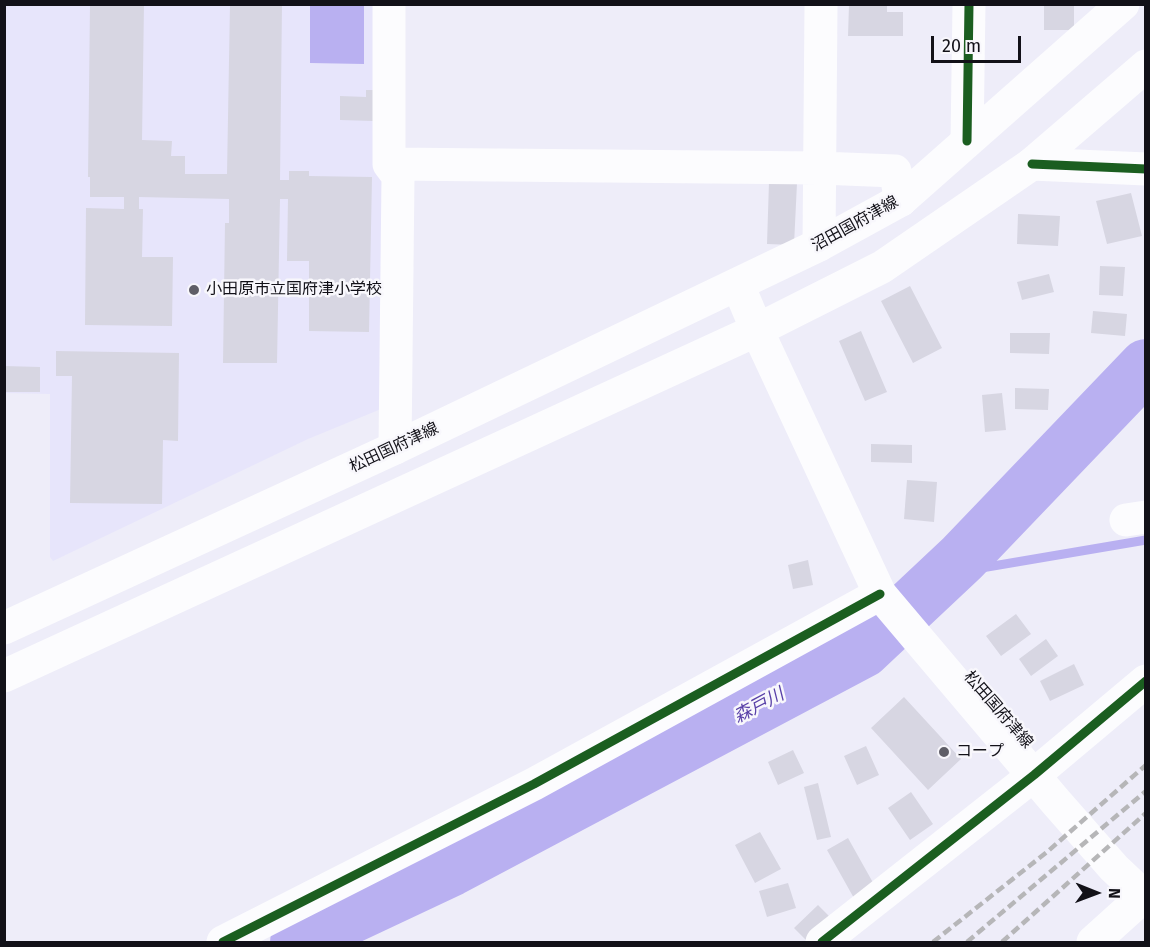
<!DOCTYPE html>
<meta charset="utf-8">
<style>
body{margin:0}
#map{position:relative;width:1150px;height:947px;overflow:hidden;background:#eeedf9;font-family:"Fira Sans",sans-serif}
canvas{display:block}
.frame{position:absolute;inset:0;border:6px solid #121118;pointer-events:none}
.north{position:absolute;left:1066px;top:863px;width:60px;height:60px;-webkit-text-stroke:4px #f8f7fc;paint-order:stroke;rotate:91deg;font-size:16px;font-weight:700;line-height:24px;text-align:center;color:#121118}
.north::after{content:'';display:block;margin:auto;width:21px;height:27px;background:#121118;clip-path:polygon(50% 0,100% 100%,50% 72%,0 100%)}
.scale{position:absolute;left:931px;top:36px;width:90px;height:27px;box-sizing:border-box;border:3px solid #121118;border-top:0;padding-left:8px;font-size:18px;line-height:21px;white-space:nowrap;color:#121118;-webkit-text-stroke:4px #f8f7fc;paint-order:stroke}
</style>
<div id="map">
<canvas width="1150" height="947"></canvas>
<div class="frame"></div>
<div class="north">N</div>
<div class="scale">20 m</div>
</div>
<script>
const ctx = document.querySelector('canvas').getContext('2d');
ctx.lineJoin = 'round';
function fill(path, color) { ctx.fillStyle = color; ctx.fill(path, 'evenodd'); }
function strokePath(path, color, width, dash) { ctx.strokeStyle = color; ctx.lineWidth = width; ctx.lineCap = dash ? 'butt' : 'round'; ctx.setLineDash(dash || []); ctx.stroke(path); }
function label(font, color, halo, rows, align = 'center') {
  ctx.font = font + ' "Fira Sans","Noto Sans JP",sans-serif'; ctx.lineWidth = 5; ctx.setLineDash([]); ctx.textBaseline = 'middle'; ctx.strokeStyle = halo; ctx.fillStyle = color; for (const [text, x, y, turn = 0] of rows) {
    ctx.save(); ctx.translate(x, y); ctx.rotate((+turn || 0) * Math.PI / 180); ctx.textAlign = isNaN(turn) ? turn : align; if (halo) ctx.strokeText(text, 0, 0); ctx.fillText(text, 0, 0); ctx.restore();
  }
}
fill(new Path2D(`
 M 5,5 L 379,5 L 385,186 L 381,409 L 308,439 L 53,561 L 50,557 L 50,394 L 5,393 Z`), '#e7e5fb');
fill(new Path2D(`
 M 310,5 L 364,5 L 364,64 L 310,63 Z`), '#b9b0f1');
strokePath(new Path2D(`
 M 946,574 L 1146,540`), '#b9b0f1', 9);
strokePath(new Path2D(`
 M 297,942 L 452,869 L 863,651 L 962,558 L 1146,366`), '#b9b0f1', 54);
fill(new Path2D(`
 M 90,4 L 144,4 L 142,140 L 172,141 L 171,156 L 185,156 L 185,174 L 227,174 L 230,4 L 282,4 L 280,180 L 289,180 L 289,171 L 309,171 L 309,176 L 372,177 L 369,332 L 309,331 L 309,261 L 287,261 L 288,199 L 280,199 L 277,363 L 223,363 L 225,223 L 229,223 L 229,199 L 139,197 L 139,209 L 143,209 L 142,257 L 173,257 L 172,326 L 85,325 L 86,208 L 124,209 L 124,197 L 90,197 L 90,177 L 88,177 Z
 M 1044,4 L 1074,4 L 1074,30 L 1044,30 Z
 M 849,5 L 887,5 L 887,12 L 903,12 L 903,36 L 848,36 Z
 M 366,90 L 374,90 L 373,121 L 340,120 L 340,96 L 366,97 Z
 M 769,182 L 797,183 L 794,245 L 767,244 Z
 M 1131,193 L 1142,236 L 1107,244 L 1096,201 Z
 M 1018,214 L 1060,216 L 1058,246 L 1017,244 Z
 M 1100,266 L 1125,267 L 1123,296 L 1099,295 Z
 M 1049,274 L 1054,292 L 1022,300 L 1017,282 Z
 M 910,286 L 942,348 L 913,363 L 881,301 Z
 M 1093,311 L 1127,314 L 1125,336 L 1091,333 Z
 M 861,331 L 887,392 L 865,401 L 839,341 Z
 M 1010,333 L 1050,333 L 1049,354 L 1010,353 Z
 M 56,351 L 179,353 L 178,441 L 163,440 L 162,504 L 70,503 L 72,376 L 56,376 Z
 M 4,366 L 40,367 L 40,392 L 4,392 Z
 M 1015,388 L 1049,389 L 1048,410 L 1015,409 Z
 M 1002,393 L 1006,430 L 985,432 L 982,395 Z
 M 871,444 L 912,445 L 912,463 L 871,462 Z
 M 907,480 L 937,482 L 934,522 L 904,519 Z
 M 808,560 L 813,585 L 793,589 L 788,565 Z
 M 1016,614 L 1031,634 L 1001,656 L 986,636 Z
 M 1046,639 L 1058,656 L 1031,676 L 1019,659 Z
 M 1074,664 L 1084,685 L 1050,701 L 1040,681 Z
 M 904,697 L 961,759 L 928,790 L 871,728 Z
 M 866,746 L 879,775 L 857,785 L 844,756 Z
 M 793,750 L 804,773 L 778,785 L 768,762 Z
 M 818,783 L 831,837 L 817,840 L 804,787 Z
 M 911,792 L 933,824 L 910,840 L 888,808 Z
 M 760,832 L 781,869 L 755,883 L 735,845 Z
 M 848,838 L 876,888 L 855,900 L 827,850 Z
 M 788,883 L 796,908 L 767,917 L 759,891 Z
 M 818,905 L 830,917 L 806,940 L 794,928 Z`), '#d7d6e2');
strokePath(new Path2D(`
 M 389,4 L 389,164 L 398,176 L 395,448
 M 967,141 L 969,4
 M 389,164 L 820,168 L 895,171 L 901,200
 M 1032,164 L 1146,169
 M 819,245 L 821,4
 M 1126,520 L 1146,517
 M 223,942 L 534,784 L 880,594
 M 822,942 L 1034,775 L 1146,681
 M 1093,942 L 1144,896`), '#fcfcfe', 33);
strokePath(new Path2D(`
 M 738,285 L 757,330 L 880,594 L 1056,802 L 1114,868 L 1146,898
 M 4,628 L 395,448 L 819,245 L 901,200 L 1123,4
 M 4,676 L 757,330 L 882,267 L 1032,164 L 1146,66`), '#fcfcfe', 33);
strokePath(new Path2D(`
 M 933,942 L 1047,852 L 1146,765
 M 967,942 L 1146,791
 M 1002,942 L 1146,813`), '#b6b6b8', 4.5, [9, 4.5]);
strokePath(new Path2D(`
 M 967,141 L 969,4
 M 1032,164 L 1146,169
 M 223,942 L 534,784 L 880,594
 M 822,942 L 1034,775 L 1146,681`), '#1b5e20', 9);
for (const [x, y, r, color] of [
 [194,290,6,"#5f5e67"],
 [944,752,6,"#5f5e67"]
]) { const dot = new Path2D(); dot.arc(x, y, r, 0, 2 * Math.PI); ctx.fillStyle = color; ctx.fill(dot); strokePath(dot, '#f8f7fc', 2); }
label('16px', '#121118', '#f8f7fc', [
 ["沼田国府津線",855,224,-29],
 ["松田国府津線",394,448,-25],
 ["松田国府津線",998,710,49]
]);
label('16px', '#121118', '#f8f7fc', [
 ["小田原市立国府津小学校",206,290],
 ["コープ",956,752]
], 'left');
label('italic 18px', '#5941a8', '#f8f7fc', [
 ["森戸川",759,706,-28]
]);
</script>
